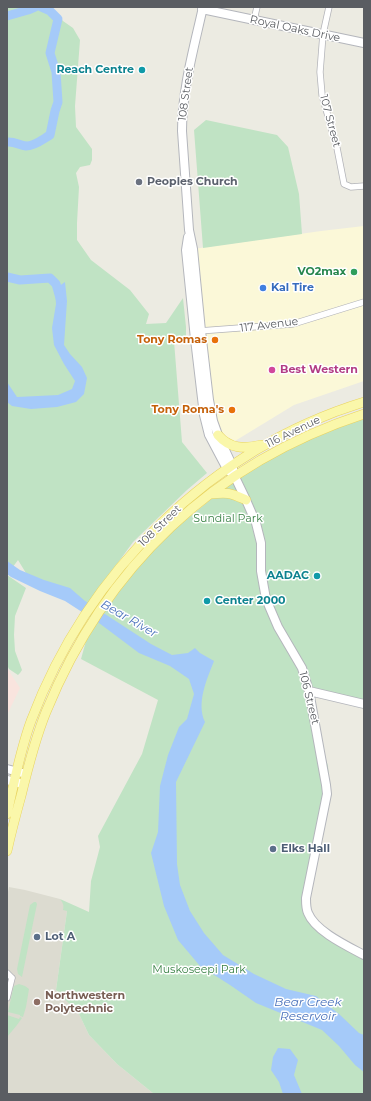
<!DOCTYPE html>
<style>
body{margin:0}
#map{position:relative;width:371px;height:1101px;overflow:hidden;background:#ecebe2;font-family:Montserrat,sans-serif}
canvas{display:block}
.frame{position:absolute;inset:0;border:8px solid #5a5d62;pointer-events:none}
</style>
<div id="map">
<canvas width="371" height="1101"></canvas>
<div class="frame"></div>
</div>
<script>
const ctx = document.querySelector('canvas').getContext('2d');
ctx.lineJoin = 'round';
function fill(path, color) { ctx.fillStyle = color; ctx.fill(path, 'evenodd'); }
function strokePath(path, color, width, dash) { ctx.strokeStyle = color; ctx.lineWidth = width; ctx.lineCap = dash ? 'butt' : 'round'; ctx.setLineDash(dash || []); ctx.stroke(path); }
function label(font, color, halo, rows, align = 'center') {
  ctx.font = font + ' Montserrat,sans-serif'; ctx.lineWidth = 3; ctx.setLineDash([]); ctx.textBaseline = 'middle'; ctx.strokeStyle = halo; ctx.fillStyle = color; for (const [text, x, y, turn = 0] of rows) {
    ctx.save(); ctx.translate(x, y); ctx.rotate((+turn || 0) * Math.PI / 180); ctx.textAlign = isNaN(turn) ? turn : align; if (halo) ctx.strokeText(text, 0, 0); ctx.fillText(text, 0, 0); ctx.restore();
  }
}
fill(new Path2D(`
 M 364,226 L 364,381 L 294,405 L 230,444 L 213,421 L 193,249 L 321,231 Z`), '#fbf8d8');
fill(new Path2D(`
 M 9,887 L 25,890 L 60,899 L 63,902 L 64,906 L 67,911 L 56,990 L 79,1014 L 89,1035 L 117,1064 L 154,1094 L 7,1094 L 7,897 Z`), '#dcdbd0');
fill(new Path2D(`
 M 7,667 L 9,671 L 20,688 L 7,715 Z`), '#f9e4de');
fill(new Path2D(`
 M 7,7 L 50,7 L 63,21 L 73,28 L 80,40 L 75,106 L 76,127 L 92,149 L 92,160 L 90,165 L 80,167 L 76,173 L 79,187 L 77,223 L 77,240 L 91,260 L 130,290 L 149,314 L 146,324 L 166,323 L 183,298 L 186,327 L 186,337 L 176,339 L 174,341 L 182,442 L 207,473 L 187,490 L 133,542 L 85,608 L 32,583 L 18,560 L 7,575 L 26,588 L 15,616 L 14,635 L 15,651 L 22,670 L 20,673 L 18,675 L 9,669 L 7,665 Z
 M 206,120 L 277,135 L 288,147 L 299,194 L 302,234 L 203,248 L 194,130 Z
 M 364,414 L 364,700 L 303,687 L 328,766 L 329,781 L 321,836 L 307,892 L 313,919 L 326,930 L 364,954 L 364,1094 L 154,1094 L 117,1064 L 89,1035 L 79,1014 L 56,990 L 67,911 L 63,910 C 64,905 63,903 60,899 L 89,912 L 91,881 L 100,847 L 98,836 L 142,754 L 158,700 L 81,659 L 86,641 L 110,602 L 152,550 L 171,532 L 249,468 Z
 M 34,902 L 36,902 L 37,904 L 22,977 L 18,974 L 17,969 L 30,905 Z
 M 19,984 L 25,986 L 29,989 L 26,1007 L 23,1017 L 20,1016 L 20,1015 L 8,1012 L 13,989 L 14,986 Z
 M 7,1015 L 19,1019 L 20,1017 L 22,1018 L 17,1025 L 7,1037 Z`), '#c0e3c4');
fill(new Path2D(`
 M 65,282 L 67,301 L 64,345 L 70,354 L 82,367 L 87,378 L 84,394 L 76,402 L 57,407 L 31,409 L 12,406 L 7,402 L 7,382 L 17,397 L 58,395 L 72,389 L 75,381 L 64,364 L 54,345 L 52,328 L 56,304 L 55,289 Z
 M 7,561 L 20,570 L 44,580 L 70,588 L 85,601 L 151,644 L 172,655 L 188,653 L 195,648 L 200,653 L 214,661 C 207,679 196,703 205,722 L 176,782 L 177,864 L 180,885 L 190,911 L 204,933 L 223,955 L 254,974 L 286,989 L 316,996 L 339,1014 L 359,1033 L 364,1035 L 364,1072 L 355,1065 L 339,1046 L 322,1030 L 256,1003 L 230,985 L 200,966 L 178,940 L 164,906 L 151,853 L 158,832 L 160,786 L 168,755 L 179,727 L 187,719 L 194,694 L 189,679 L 170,666 L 139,653 L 99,623 L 65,601 L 40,591 L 11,577 L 7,574 Z
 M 278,1048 L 290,1049 L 298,1060 L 294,1075 L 302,1094 L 283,1094 L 279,1082 L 271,1070 L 273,1057 Z`), '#a5caf9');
strokePath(new Path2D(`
 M 7,16 L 28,10 L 35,7
 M 7,142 C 14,141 19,145 26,146 C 35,146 43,139 50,135 L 55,111 L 58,102 L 56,72 L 50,53 L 58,19 L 50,11 L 41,7
 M 7,277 L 20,280 L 50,278 L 56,284 L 60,298`), '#a5caf9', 9);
const street = new Path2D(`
 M 329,7 L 323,34 L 320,72 L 322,95 L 337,148 L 344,184 L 351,187 L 364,186
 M 254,20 L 257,7
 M 199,331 L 293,324 L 364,302
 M 7,973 L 12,978
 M 7,998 L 12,978`);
const secondary = new Path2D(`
 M 203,7 C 194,48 182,89 182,131 L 189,230 L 193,249 L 201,331 L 209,400 L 213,421 L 218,435 L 232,465 L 235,477 L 246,500 L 256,523 L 261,543 L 261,571 L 266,599 L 278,627 L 302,668 L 309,691 L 326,785 L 327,794 L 306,898 C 306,903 306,909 308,913 C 315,931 347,946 364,955
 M 202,9 L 364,43
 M 188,237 L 186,250 L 195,339 L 204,415 L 209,435 L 227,469 L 231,473
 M 309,691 L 364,704
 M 7,769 L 26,774
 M 7,780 L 23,784`);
const primary = new Path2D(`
 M 218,435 C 230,449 244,449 261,445
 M 210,494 C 229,492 230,493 246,500
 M 7,814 C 14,783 20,751 31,721 C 87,572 211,449 364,402
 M 7,851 C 11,833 16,814 21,796 C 28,767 35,739 46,712 C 105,567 214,463 364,414`);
strokePath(street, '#b3b4b9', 7);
strokePath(secondary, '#b4b6bc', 10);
strokePath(primary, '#e8d35f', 10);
strokePath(street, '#fff', 5.5);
strokePath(secondary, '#fff', 8);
strokePath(primary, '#faf7aa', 9);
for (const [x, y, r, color] of [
 [142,70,4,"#0f9aa8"],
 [139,182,4,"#6b7280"],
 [354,272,4,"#2e9e5b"],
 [263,288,4,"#3f7fe0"],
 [215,340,4,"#e8710a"],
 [272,370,4,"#d1479c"],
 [232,410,4,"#e8710a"],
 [317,576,4,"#0f9aa8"],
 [207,601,4,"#0f9aa8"],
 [273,849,4,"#5c6f8a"],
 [37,937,4,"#5c6f8a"],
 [37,1002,4,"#8d6e63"]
]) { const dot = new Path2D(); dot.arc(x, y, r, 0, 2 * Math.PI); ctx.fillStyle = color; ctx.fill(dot); strokePath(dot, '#fff', 1.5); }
label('11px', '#5a5d62', '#fff', [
 ["Royal Oaks Drive",295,29,12],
 ["108 Street",186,94,-82],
 ["107 Street",330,121,75],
 ["117 Avenue",269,325,-7],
 ["116 Avenue",293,432,-26],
 ["108 Street",160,526,-44],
 ["106 Street",309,698,76]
]);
label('bold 11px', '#0d838f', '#fff', [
 ["Reach Centre",134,70],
 ["AADAC",309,576],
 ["Center 2000",215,601,"left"]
], 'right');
label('bold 11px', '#5b616d', '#fff', [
 ["Peoples Church",147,182]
], 'left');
label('bold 11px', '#27864d', '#fff', [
 ["VO2max",346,272]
], 'right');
label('bold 11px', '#366cbe', '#fff', [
 ["Kal Tire",271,288]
], 'left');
label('bold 11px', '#c56008', '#fff', [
 ["Tony Romas",207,340],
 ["Tony Roma's",224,410]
], 'right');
label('bold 11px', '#b23c85', '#fff', [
 ["Best Western",280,370]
], 'left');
label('11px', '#3a8246', '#fff', [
 ["Sundial Park",228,519],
 ["Muskoseepi Park",199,970]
]);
label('bold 11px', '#4e5e75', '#fff', [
 ["Elks Hall",281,849],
 ["Lot A",45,937]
], 'left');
label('bold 11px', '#785e54', '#fff', [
 ["Northwestern",45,996],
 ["Polytechnic",45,1009]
], 'left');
label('italic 12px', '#4a72bb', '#fff', [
 ["Bear River",129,619,30],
 ["Bear Creek",308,1002],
 ["Reservoir",308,1016]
]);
</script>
